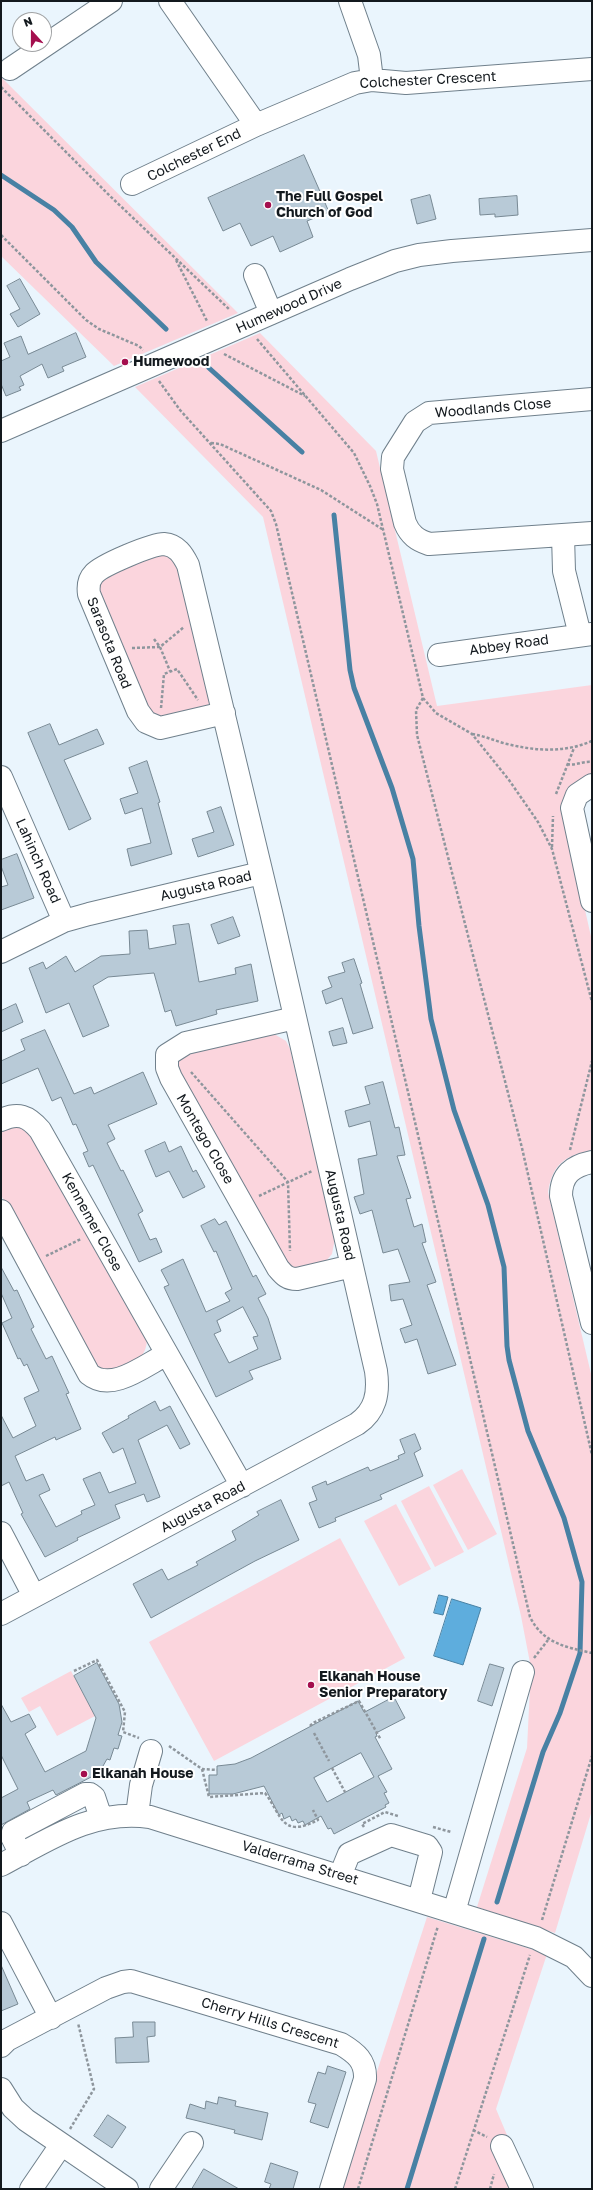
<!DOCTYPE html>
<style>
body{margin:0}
#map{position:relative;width:593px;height:2190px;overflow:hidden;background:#eaf5fd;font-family:"Golos Text",sans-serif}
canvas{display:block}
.frame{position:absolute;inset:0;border:2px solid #13191e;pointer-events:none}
.north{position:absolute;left:12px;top:12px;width:40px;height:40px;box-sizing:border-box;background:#fff;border:1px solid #a1a3a5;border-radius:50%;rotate:339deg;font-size:11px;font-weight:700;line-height:16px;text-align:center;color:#13191e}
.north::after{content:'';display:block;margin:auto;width:14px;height:18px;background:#a40f4e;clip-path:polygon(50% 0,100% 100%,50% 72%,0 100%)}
</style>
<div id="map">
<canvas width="593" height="2190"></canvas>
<div class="frame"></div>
<div class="north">N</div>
</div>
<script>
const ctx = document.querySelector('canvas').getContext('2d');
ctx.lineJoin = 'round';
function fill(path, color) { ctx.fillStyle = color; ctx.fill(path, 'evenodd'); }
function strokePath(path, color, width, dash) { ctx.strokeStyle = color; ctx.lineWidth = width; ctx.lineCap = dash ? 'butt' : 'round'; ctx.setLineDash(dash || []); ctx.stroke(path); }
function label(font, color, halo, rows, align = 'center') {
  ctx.font = font + ' "Golos Text",sans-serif'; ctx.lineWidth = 4; ctx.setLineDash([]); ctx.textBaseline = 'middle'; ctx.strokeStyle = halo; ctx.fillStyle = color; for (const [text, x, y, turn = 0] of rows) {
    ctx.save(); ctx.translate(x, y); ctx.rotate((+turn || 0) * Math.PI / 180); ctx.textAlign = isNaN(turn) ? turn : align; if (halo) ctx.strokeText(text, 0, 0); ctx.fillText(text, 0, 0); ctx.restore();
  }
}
fill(new Path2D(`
 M 1,77 L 238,313 L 114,366 L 1,256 Z
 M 260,333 L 376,451 L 437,706 L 592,685 L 592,777 L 563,812 L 592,941 L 592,1150 C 565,1156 553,1163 548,1192 L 592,1378 L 592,1810 L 555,1933 L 477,1907 L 527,1748 L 531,1668 L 521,1616 L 263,517 L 135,387 Z
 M 154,550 L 176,556 L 213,689 L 208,707 L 151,719 L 93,600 L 100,577 Z
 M 274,1034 L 286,1041 L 290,1049 L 335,1238 L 332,1254 L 326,1261 L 301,1270 L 288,1266 L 178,1078 L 175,1061 L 179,1056 Z
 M 9,1124 L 28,1130 L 147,1335 C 148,1361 132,1363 112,1373 L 90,1364 L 1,1195 L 1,1128 Z
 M 462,1469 L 497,1534 L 468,1550 L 433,1485 Z
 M 429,1486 L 464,1552 L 435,1567 L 401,1501 Z
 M 396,1504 L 431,1569 L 399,1586 L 364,1521 Z
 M 340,1538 L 405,1658 L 214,1761 L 149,1642 Z
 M 71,1671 L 95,1716 L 57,1736 L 40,1706 L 29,1712 L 21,1698 Z
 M 427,1917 L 547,1954 L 496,2109 L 507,2135 L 492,2142 L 514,2189 L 339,2189 Z`), '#fbd5dd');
const water = new Path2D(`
 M 439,1595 L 448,1597 L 443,1615 L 434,1613 Z
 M 452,1599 L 481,1608 L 463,1665 L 434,1656 Z`);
fill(water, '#5eaddd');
strokePath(water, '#4881a4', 1);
strokePath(new Path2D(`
 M 1,175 L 54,210 L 72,227 L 96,262 L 166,329
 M 209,368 L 302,452
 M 334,515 L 350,670 L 354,688 L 392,788 L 413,859 L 419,926 L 431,1019 L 454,1110 L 488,1205 L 504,1267 L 507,1346 L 509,1360 L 528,1431 L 564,1518 L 582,1582 L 580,1653 L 560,1713 L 543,1752 L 497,1902
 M 407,2189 L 484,1939`), '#4881a4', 5);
const building = new Path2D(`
 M 304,155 L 329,212 L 307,221 L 313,237 L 280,252 L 273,236 L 251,246 L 240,223 L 223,231 L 208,198 Z
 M 430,195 L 436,219 L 417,224 L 411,200 Z
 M 517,196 L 518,215 L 495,217 L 495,214 L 480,215 L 479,199 Z
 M 20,279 L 40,314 L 18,327 L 10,314 L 20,309 L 7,286 Z
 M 76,333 L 86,357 L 62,367 L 64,371 L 48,378 L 42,364 L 20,376 L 24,385 L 19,387 L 21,390 L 6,396 L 1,384 L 1,361 L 10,357 L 4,343 L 21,336 L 28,354 Z
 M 50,724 L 59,745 L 97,729 L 104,744 L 64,760 L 91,819 L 69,830 L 28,733 Z
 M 147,761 L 160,802 L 158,803 L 172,854 L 131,866 L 127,849 L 151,843 L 142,808 L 125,814 L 120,799 L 138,793 L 129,768 Z
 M 221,807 L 234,845 L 198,857 L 192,839 L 214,832 L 207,812 Z
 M 17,854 L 34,898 L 1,910 L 1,887 L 8,885 L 1,866 L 1,860 Z
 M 233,917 L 240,936 L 218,944 L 211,925 Z
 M 189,924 L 199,982 L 236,974 L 235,968 L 251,964 L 258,1001 L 216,1010 L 217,1014 L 176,1026 L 171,1010 L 165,1012 L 154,973 L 108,977 L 93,986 L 109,1026 L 83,1037 L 69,1003 L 46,1013 L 29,968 L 43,962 L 46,969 L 66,956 L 75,972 L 101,956 L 130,954 L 129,931 L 147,930 L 149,949 L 176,944 L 173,926 Z
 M 354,959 L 362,983 L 360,984 L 373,1028 L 353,1034 L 342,998 L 326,1004 L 322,991 L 332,987 L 328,977 L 345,972 L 342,963 Z
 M 16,1004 L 23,1022 L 1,1032 L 1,1011 Z
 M 343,1028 L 347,1043 L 333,1046 L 329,1032 Z
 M 45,1030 L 74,1094 L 91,1087 L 94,1094 L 143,1072 L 157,1104 L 108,1125 L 115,1139 L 107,1143 L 121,1171 L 123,1170 L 143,1211 L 138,1214 L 150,1240 L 156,1238 L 162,1252 L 139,1262 L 93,1165 L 89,1167 L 83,1153 L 88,1151 L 76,1124 L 73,1125 L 61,1097 L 52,1101 L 38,1068 L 1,1084 L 1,1061 L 25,1050 L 21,1040 Z
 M 383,1082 L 395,1128 L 399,1127 L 405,1155 L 397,1156 L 411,1198 L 406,1199 L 414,1227 L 422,1224 L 426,1242 L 422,1243 L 436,1282 L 427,1285 L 456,1365 L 428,1374 L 417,1339 L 405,1343 L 400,1329 L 412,1325 L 403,1299 L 391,1301 L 389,1285 L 410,1282 L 398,1249 L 383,1253 L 372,1210 L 360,1214 L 354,1197 L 364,1194 L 358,1159 L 377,1155 L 370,1121 L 349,1127 L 345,1111 L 370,1104 L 365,1087 Z
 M 165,1142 L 169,1152 L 181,1146 L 193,1172 L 196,1170 L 205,1187 L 183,1198 L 169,1171 L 156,1177 L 145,1151 Z
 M 215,1219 L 219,1225 L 226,1221 L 253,1277 L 256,1275 L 266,1294 L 258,1298 L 268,1318 L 281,1359 L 249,1371 L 253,1379 L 216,1397 L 164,1287 L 169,1285 L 161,1270 L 183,1259 L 206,1312 L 230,1301 L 225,1293 L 232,1289 L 216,1251 L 214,1252 L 201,1226 ZM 243,1307 L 258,1336 L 253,1337 L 258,1349 L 229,1363 L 214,1334 L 221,1331 L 217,1321 Z
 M 1,1267 L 14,1291 L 17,1290 L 34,1327 L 31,1329 L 46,1359 L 52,1356 L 69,1393 L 66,1394 L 81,1429 L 56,1440 L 55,1437 L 15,1456 L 26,1481 L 43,1474 L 50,1490 L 39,1495 L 56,1527 L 82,1514 L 81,1511 L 95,1505 L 83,1479 L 100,1472 L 109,1493 L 136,1483 L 123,1448 L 113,1453 L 102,1433 L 129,1418 L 128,1416 L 155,1401 L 160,1411 L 170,1406 L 190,1444 L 180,1449 L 167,1425 L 138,1440 L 160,1497 L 147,1502 L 144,1494 L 115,1505 L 120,1518 L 77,1538 L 78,1540 L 45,1557 L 21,1514 L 23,1513 L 9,1482 L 1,1486 L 1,1415 L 13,1438 L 36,1426 L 24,1398 L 39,1391 L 27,1364 L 24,1366 L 20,1358 L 18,1359 L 2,1323 L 12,1318 L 1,1293 Z
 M 415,1434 L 421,1449 L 414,1453 L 423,1476 L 380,1495 L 382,1499 L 335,1518 L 336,1521 L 319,1528 L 309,1503 L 317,1500 L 312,1487 L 326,1481 L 327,1485 L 368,1467 L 370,1471 L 399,1459 L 398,1456 L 405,1453 L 400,1440 Z
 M 281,1500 L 299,1540 L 255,1561 L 151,1618 L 133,1584 L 162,1569 L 168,1580 L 198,1565 L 196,1562 L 236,1540 L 232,1531 L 259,1515 L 257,1512 Z
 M 97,1663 L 119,1704 L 122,1722 L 118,1735 L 122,1736 L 118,1749 L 114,1748 L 110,1760 L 107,1759 L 99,1773 L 56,1795 L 53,1790 L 27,1802 L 30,1809 L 1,1825 L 1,1798 L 18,1789 L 1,1755 L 1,1704 L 11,1722 L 29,1714 L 36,1727 L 25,1734 L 45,1772 L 86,1751 L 96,1718 L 74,1676 Z
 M 490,1664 L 504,1668 L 492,1706 L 478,1701 Z
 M 394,1697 L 405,1718 L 376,1733 L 377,1736 L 375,1737 L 392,1769 L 378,1776 L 387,1792 L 384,1793 L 389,1803 L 385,1805 L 386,1807 L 334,1834 L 331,1828 L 328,1829 L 321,1816 L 305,1825 L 303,1821 L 298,1823 L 296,1819 L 292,1821 L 290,1816 L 284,1819 L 282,1813 L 279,1815 L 264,1786 L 233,1794 L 209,1794 L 209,1775 L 217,1775 L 217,1766 L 235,1764 L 251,1758 L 358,1701 L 364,1712 ZM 361,1753 L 374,1777 L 327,1802 L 314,1778 Z
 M 1,1965 L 18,2004 L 1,2011 Z
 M 133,2022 L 155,2022 L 155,2036 L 147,2037 L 149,2062 L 116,2063 L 115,2038 L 133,2037 Z
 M 328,2066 L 346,2072 L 328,2128 L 310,2122 L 316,2104 L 308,2102 L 318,2072 L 325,2074 Z
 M 219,2097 L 236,2101 L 235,2106 L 268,2113 L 262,2140 L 234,2133 L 235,2130 L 186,2118 L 190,2104 L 205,2109 L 206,2101 L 217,2104 Z
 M 108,2115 L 126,2127 L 112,2148 L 94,2136 Z
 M 271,2163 L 298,2172 L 293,2189 L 269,2189 L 271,2184 L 265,2182 Z
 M 204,2169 L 239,2189 L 192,2189 Z`);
fill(building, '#b8cad7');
strokePath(building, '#788994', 1);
const minor = new Path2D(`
 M 170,1 L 256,125
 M 350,1 L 369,55 L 372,80
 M 10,69 L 111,1
 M 132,184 L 256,125 L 355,83 L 372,80 L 406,83 L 592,69
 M 255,275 L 271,313
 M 592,399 L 429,413 L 415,422 L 393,457 L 392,469 L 405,523 C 410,535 417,540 429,544 L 592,533
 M 1,431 L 350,279 L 395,261 L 419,255 L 452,251 L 592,240
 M 563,535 L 564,571 L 580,635
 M 439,655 L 592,634
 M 1,777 L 64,921
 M 592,785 L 577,795 L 572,808 L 592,901
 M 1,952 L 64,921 L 89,914 L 261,873
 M 295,1018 L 186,1043 L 167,1055 L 167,1068 L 171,1078 L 278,1268 C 284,1275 287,1279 297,1279 L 352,1266
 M 1,1120 C 18,1112 28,1116 40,1130 L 242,1486
 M 592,1162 C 573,1166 561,1174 561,1196 L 592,1323
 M 1,1211 L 89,1374 C 112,1393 145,1365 167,1354
 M 1,1533 L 34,1596
 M 1,1614 L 357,1424 C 376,1411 379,1393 376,1371 L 271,912 L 188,565 C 183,555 177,545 164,544 C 152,544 102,565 94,574 C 88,580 88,587 89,594 L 138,711 L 146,722 L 160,728 L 224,713
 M 137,1815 L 141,1785 L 151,1751
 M 21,1855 L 12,1837 L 13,1832 L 85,1794 L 90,1794 L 94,1797 L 101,1818
 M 1,1865 C 50,1839 92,1809 150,1817 L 536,1938 L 574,1957 L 592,1976
 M 340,1876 L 349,1854 L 391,1835 L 427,1846 L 431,1852 L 419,1900
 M 454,1912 L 523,1672
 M 1,1923 L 51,2018
 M 1,2046 L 7,2040 L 106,1988 L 123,1982 L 131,1981 L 341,2044 C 356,2053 366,2061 365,2079 L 331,2189
 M 1,2089 L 13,2108 L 26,2120 L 127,2189
 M 502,2146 L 522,2189
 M 31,2189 L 61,2145
 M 161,2189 L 192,2143`);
strokePath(minor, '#70808c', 24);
strokePath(new Path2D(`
 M 1,87 L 110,196 L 230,310
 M 1,235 L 86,320 L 99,329 L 139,346 L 143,350
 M 176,260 L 207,321
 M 257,339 L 354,453 L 370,486 L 377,504 L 423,698 L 436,713 L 472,734 L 509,780 L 538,822 L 552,849 L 592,1002
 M 224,354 L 305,396
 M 159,381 L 180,410 L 271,511 L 276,524 L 530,1617 C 543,1643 565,1647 592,1653
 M 211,443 L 220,444 L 321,490 L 382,529
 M 154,639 L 160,647 L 170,671
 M 132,648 L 160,647 L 184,627
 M 423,698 L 416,710 L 417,735 L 522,1148 L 592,1455
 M 161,708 L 164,674 L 177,669 L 198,700
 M 472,734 C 485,736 495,741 507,744 C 536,751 564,753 592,741
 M 567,764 C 575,766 583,761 592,762
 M 556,794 L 574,748
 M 552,847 L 553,816
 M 191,1072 L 288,1182 L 290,1251
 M 570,1150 L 592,1061
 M 259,1196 L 312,1171
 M 46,1256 L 81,1239
 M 534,1658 L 548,1640
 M 74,1671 L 97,1660 L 125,1712 L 123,1732 L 139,1738
 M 310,1726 L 313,1723 L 359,1701 L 381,1740
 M 314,1733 L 329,1761
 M 169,1746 L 202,1769 L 217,1770
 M 332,1768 L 345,1792
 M 202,1769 L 209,1797 L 265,1793 C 282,1815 281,1839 318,1820 L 313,1810
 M 364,1827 L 362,1824 L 385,1812 L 398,1816
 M 433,1827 L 451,1832
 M 542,1920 L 592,1756
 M 70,2129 L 94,2089 L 78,2023
 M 473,2130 L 487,2137
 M 358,2189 L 438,1926
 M 455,2189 L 530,1955
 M 490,2189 L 494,2174`), '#8e969d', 2.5, [3, 2]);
strokePath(minor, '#fff', 22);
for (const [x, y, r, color] of [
 [268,205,4,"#a40f4e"],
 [125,362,4,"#a40f4e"],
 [311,1685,4,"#a40f4e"],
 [84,1774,4,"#a40f4e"]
]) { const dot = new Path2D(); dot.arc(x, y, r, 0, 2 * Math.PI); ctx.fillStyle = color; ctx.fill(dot); strokePath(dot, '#fff', 1.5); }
label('14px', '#13191e', '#fff', [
 ["Colchester Crescent",428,80,-3],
 ["Colchester End",194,155,-26],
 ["Humewood Drive",289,306,-24],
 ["Woodlands Close",493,408,-5],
 ["Sarasota Road",109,643,68],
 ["Abbey Road",509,645,-8],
 ["Lahinch Road",38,861,66],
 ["Augusta Road",206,886,-13],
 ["Montego Close",205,1139,60],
 ["Augusta Road",340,1215,77],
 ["Kennemer Close",92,1222,61],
 ["Augusta Road",203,1507,-28],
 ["Valderrama Street",300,1863,17],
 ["Cherry Hills Crescent",270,2023,17]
]);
label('bold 14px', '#13191e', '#fff', [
 ["The Full Gospel",276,197],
 ["Church of God",276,213],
 ["Humewood",133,362],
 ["Elkanah House",319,1677],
 ["Senior Preparatory",319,1693],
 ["Elkanah House",92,1774]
], 'left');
</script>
